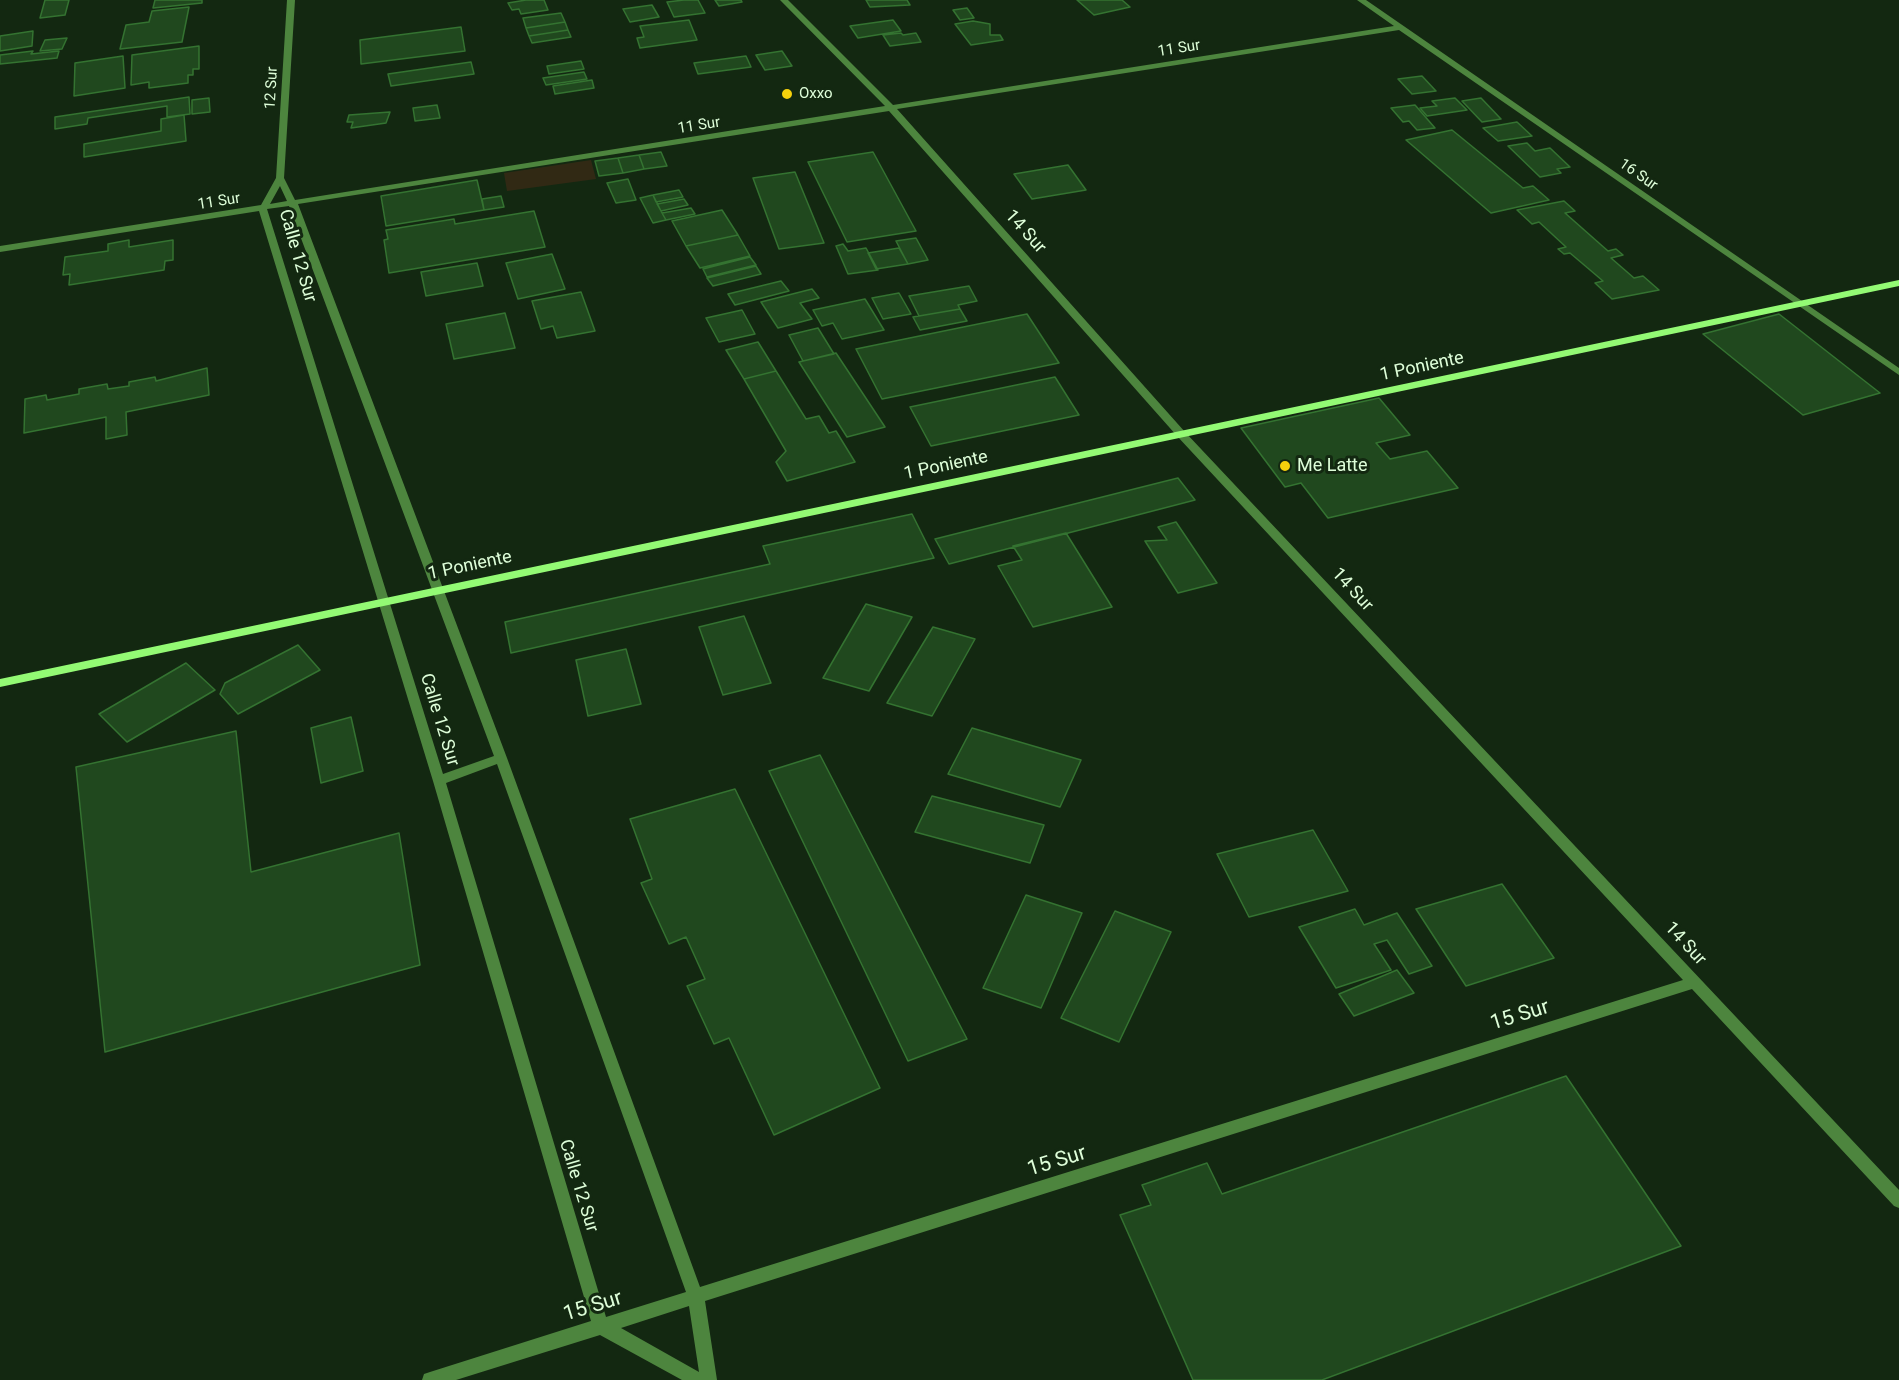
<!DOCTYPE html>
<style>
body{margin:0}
canvas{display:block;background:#132811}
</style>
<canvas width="1899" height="1380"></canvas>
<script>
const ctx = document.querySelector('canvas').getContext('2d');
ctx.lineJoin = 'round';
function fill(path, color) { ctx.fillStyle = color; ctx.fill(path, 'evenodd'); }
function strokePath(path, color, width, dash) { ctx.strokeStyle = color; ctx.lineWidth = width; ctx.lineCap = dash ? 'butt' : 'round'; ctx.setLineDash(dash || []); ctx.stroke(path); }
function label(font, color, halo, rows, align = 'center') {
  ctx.font = font + ' Roboto,sans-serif'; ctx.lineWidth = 6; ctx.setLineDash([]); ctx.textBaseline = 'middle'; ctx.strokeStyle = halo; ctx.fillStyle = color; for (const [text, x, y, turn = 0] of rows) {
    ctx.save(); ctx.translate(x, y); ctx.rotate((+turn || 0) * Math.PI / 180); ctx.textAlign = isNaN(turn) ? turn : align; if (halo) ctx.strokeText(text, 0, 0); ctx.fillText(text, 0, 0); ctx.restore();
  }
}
fill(new Path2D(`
 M 591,160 L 596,179 L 507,191 L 504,173 Z`), '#312914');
const building = new Path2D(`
 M 45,0 L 69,0 L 65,15 L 40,18 Z
 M 155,0 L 202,0 L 202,3 L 153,8 Z
 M 526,0 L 544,0 L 548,10 L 521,14 L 519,9 L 512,10 L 508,3 Z
 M 684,0 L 698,0 L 705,13 L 674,17 L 667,2 Z
 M 715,0 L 741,0 L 742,2 L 719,6 Z
 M 866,0 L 907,0 L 910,5 L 870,7 Z
 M 1077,0 L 1122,0 L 1130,7 L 1094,15 Z
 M 652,5 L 659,17 L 630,22 L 623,9 Z
 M 189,7 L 182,42 L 120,49 L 126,25 L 149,22 L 152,11 Z
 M 967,8 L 974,18 L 960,20 L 953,10 Z
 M 561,13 L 565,22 L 526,28 L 523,18 Z
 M 689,20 L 697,40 L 640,48 L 637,38 L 644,37 L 640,26 Z
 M 893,20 L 901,31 L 858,38 L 850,26 Z
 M 973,21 L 990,24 L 990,35 L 1000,35 L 1003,40 L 971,45 L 955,24 Z
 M 565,22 L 568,30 L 529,36 L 526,28 Z
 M 461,27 L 465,51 L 361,64 L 360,40 Z
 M 568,30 L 571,37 L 532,43 L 529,36 Z
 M 33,31 L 32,46 L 0,51 L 0,36 Z
 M 901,33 L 903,35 L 916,33 L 921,42 L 890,46 L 883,35 Z
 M 67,38 L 62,49 L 40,51 L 45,40 Z
 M 199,46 L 199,69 L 193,69 L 193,75 L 188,75 L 188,83 L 149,88 L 149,82 L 131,85 L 132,55 Z
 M 33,51 L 31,54 L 59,51 L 57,58 L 0,64 L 0,55 Z
 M 782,51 L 792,66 L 765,70 L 756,55 Z
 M 123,56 L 125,88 L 74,96 L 75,63 Z
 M 746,56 L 751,67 L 698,74 L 694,63 Z
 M 581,61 L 584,69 L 549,74 L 547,66 Z
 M 471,62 L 474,74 L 391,86 L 388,74 Z
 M 584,72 L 587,79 L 546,85 L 543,78 Z
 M 1422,76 L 1436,91 L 1412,94 L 1398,79 Z
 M 592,80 L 594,88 L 555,94 L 553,86 Z
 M 189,97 L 190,114 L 167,117 L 167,106 L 88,118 L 87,124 L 55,129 L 55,117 Z
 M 209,98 L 210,112 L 192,114 L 192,100 Z
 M 1455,98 L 1467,110 L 1427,116 L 1420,108 L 1437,106 L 1432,101 Z
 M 1481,98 L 1501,119 L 1482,122 L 1462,101 Z
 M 437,105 L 440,118 L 415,121 L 413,108 Z
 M 1415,105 L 1435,128 L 1417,130 L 1409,121 L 1403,122 L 1391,108 Z
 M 390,112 L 386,123 L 351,128 L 353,122 L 347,122 L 349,115 Z
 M 184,115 L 186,141 L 84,157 L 84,144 L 161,131 L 161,119 Z
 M 1517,122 L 1532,136 L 1498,141 L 1483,128 Z
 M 1452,130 L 1523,188 L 1533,186 L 1549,200 L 1491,213 L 1406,140 Z
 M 1527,143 L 1535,151 L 1550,148 L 1570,167 L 1557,169 L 1561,173 L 1540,177 L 1508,146 Z
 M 661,152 L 667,166 L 644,169 L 639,155 Z
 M 873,152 L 916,231 L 847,242 L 808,162 Z
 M 639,155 L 644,169 L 623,173 L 618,158 Z
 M 618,158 L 623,173 L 599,176 L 595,161 Z
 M 1068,165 L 1086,190 L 1032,199 L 1014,174 Z
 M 795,172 L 824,243 L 779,249 L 753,178 Z
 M 628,179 L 636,200 L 616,203 L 607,183 Z
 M 477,180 L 484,210 L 386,226 L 381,196 Z
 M 679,190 L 683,197 L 656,202 L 653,195 Z
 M 653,195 L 662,213 L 666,220 L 653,223 L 640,198 Z
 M 501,196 L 504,207 L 484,210 L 482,199 Z
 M 684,199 L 688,205 L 661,211 L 657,204 Z
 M 1564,201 L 1575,211 L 1565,213 L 1608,251 L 1616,249 L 1623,255 L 1611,258 L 1634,278 L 1643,276 L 1659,290 L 1612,299 L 1595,283 L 1603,281 L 1570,253 L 1564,254 L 1558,249 L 1566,247 L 1539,222 L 1532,224 L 1517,210 Z
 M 691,208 L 695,214 L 666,220 L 662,213 Z
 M 722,210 L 738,235 L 686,246 L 672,221 Z
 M 534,211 L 545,247 L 389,273 L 384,240 L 388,239 L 386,230 L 454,219 L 455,224 Z
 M 738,235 L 750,256 L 700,268 L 686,246 Z
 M 916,238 L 928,260 L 908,264 L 896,241 Z
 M 129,240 L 129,247 L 173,240 L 173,260 L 165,261 L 164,270 L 69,285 L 70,274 L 63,275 L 65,257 L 108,251 L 108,244 Z
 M 843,244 L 848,251 L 866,248 L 878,270 L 848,274 L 836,246 Z
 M 899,248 L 908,264 L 876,269 L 868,253 Z
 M 552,254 L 565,289 L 518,299 L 506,263 Z
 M 750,257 L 756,265 L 707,277 L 703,269 Z
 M 477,263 L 483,286 L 426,296 L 421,272 Z
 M 756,266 L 761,274 L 713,286 L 707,278 Z
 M 781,281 L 789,291 L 735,305 L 728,294 Z
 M 969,286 L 977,301 L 958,305 L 960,309 L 919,316 L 909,296 Z
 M 812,289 L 819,298 L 800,303 L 812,319 L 778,328 L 761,302 Z
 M 581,292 L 595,331 L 557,338 L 553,326 L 541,329 L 532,301 Z
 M 899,293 L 911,314 L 883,319 L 872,298 Z
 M 865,299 L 884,330 L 842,339 L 833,323 L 822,326 L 813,310 Z
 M 960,309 L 967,321 L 920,330 L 913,317 Z
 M 742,310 L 755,334 L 719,342 L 706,318 Z
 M 505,313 L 515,348 L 454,359 L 446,324 Z
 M 1027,314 L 1059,363 L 882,399 L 856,349 Z
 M 1779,314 L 1880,393 L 1803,415 L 1703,334 Z
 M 818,328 L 834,354 L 803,361 L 789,335 Z
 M 758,342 L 776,371 L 744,379 L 726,350 Z
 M 836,353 L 885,427 L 847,437 L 799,362 Z
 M 207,368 L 209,395 L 126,412 L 127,435 L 106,439 L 106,417 L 24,433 L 25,399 L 46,395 L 47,400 L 79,394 L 79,389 L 107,384 L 108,389 L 129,386 L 129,382 L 155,377 L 156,381 Z
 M 776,371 L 806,419 L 819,416 L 829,433 L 836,431 L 855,462 L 787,481 L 776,462 L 786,451 L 744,379 Z
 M 1055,377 L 1079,415 L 931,446 L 910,407 Z
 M 1379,398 L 1410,435 L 1376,443 L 1390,459 L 1427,451 L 1458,488 L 1328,518 L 1301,483 L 1285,487 L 1241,428 Z
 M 1178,478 L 1195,500 L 949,564 L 935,539 Z
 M 912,514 L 934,558 L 511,653 L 505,622 L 770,564 L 763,546 Z
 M 1176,522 L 1217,583 L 1178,593 L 1145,541 L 1167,540 L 1158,527 Z
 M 1066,533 L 1112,607 L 1033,627 L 998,566 L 1022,560 L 1013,546 Z
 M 866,604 L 912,617 L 869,691 L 823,678 Z
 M 744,616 L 771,683 L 723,695 L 699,627 Z
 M 933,627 L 975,639 L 932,716 L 887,703 Z
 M 298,645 L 320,670 L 238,714 L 220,694 L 225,683 Z
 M 626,649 L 641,704 L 588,716 L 576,660 Z
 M 186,663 L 215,690 L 127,742 L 99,714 Z
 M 351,717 L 363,771 L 321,783 L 311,728 Z
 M 972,728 L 1081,760 L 1060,807 L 948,774 Z
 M 236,731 L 251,872 L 399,833 L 420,965 L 105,1052 L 76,767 Z
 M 820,755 L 967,1039 L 908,1061 L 769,771 Z
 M 735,789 L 880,1088 L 774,1135 L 729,1038 L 714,1044 L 687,986 L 705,979 L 686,937 L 669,944 L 641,883 L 652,879 L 630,819 Z
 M 932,796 L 1044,825 L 1030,863 L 915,832 Z
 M 1313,830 L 1348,891 L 1249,917 L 1217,854 Z
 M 1502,884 L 1554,958 L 1466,986 L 1416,909 Z
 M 1026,895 L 1082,913 L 1041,1008 L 983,988 Z
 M 1355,909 L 1364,925 L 1397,913 L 1432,966 L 1409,974 L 1387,940 L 1374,944 L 1391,970 L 1336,988 L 1299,927 Z
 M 1115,911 L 1171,932 L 1119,1042 L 1061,1018 Z
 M 1397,970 L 1414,993 L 1354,1016 L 1339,994 Z
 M 1566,1076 L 1681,1246 L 1322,1380 L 1193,1380 L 1120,1215 L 1151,1205 L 1142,1185 L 1207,1163 L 1222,1194 Z`);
fill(building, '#20481e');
strokePath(building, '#347331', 1.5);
fill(new Path2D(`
 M 287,0 L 295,0 L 284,178 L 295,200 L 885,106 L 780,0 L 788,0 L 893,105 L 1394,26 L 1357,0 L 1366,0 L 1899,368 L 1899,375 L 1399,30 L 897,109 L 1185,432 L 1899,1190 L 1899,1208 L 1894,1206 L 1692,989 L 705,1301 L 717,1380 L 682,1380 L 600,1335 L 456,1380 L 422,1380 L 424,1374 L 430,1372 L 591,1321 L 433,781 L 259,211 L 0,252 L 0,246 L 261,205 L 276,178 ZM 889,111 L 1177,436 L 1683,980 L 700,1287 L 507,758 L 298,204 ZM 280,186 L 287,201 L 270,204 ZM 289,206 L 494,756 L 443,774 L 267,209 ZM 497,764 L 686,1292 L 606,1317 L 446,783 ZM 689,1306 L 699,1372 L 621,1328 Z`), '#4d853e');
fill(new Path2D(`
 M 1899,280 L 1899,286 L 0,687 L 0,679 Z`), '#93fa74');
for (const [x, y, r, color] of [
 [787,94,6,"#f6d10c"],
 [1285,466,6,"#f6d10c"]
]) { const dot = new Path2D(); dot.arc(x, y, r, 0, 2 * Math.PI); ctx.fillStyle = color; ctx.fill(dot); strokePath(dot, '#132811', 2); }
label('15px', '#defed9', '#132811', [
 ["11 Sur",1179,49,-9],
 ["12 Sur",272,88,-87],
 ["11 Sur",699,126,-9],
 ["16 Sur",1638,175,35],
 ["11 Sur",219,202,-9]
]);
label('15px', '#defed9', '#132811', [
 ["Oxxo",799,94]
], 'left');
label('18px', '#defed9', '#132811', [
 ["14 Sur",1025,232,48],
 ["Calle 12 Sur",297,256,74],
 ["1 Poniente",1422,367,-12],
 ["1 Poniente",946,466,-12],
 ["1 Poniente",470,566,-12],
 ["14 Sur",1352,590,47],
 ["Calle 12 Sur",439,720,73],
 ["14 Sur",1685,944,47],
 ["Calle 12 Sur",578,1186,73]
]);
label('18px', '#defed9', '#132811', [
 ["Me Latte",1297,466]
], 'left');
label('21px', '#defed9', '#132811', [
 ["15 Sur",1520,1016,-17],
 ["15 Sur",1057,1162,-17],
 ["15 Sur",593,1307,-17]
]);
</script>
